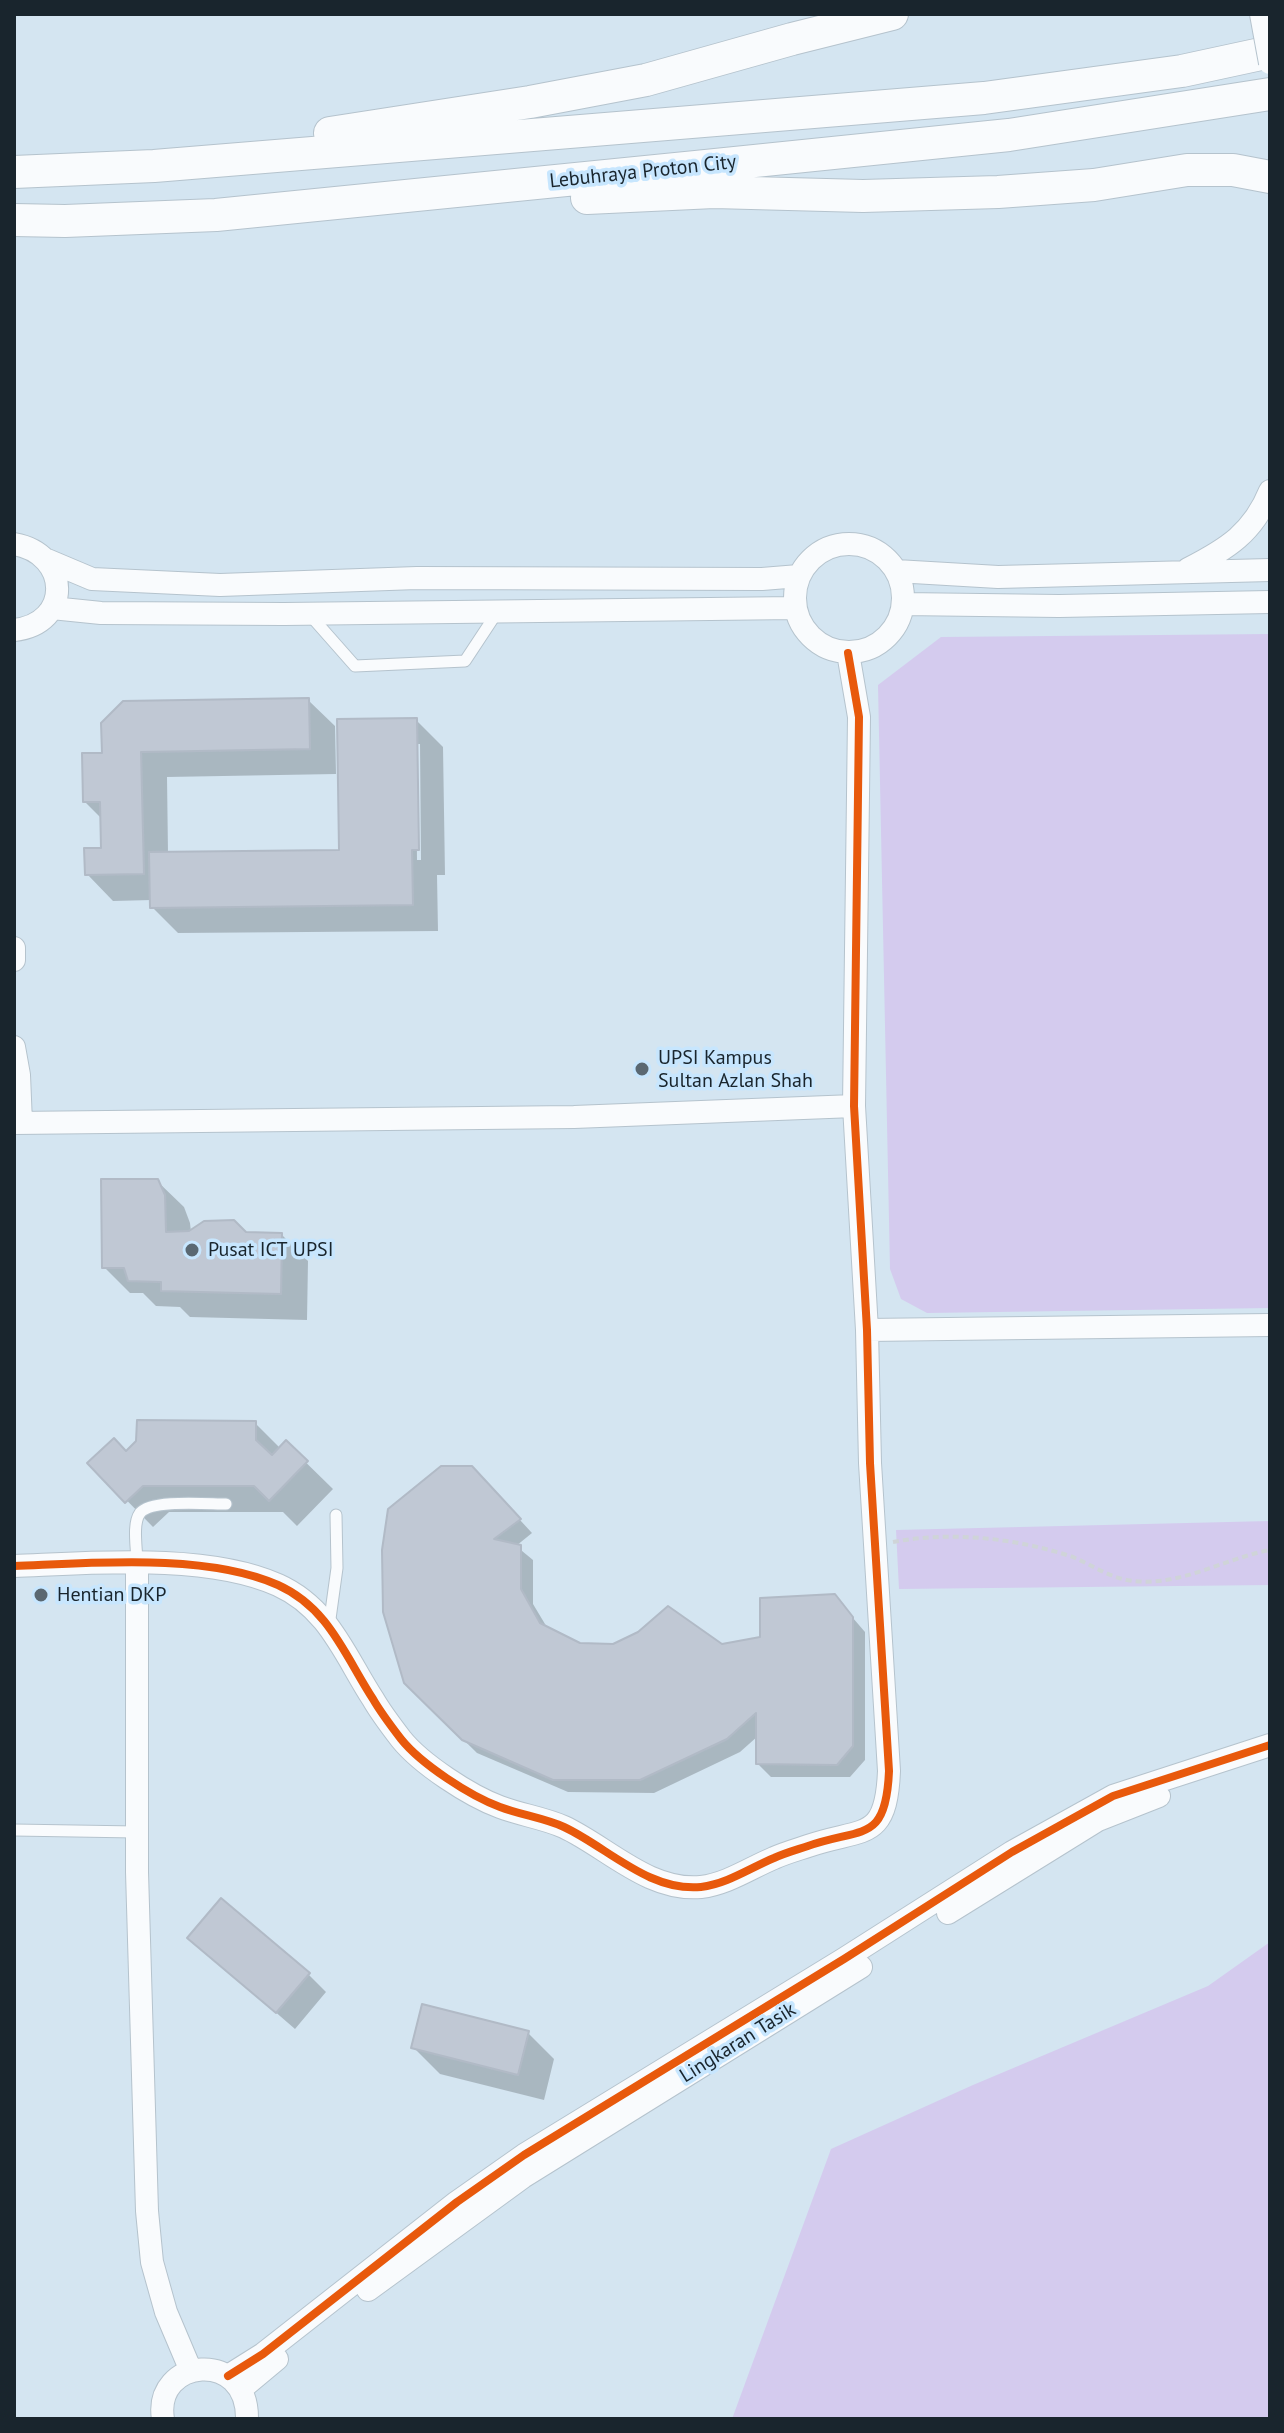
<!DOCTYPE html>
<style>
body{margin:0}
#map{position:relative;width:1284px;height:2433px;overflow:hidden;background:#d4e5f1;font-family:"PT Sans",sans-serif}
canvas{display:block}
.frame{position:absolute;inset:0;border:16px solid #19252d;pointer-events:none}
</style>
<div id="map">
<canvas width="1284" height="2433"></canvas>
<div class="frame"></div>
</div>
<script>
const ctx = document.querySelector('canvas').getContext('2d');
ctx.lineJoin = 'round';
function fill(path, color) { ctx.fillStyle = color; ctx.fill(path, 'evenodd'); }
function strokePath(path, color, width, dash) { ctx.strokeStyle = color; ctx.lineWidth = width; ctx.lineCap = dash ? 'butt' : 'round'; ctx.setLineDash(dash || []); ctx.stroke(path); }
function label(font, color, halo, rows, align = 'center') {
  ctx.font = font + ' "PT Sans",sans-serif'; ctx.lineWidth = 7; ctx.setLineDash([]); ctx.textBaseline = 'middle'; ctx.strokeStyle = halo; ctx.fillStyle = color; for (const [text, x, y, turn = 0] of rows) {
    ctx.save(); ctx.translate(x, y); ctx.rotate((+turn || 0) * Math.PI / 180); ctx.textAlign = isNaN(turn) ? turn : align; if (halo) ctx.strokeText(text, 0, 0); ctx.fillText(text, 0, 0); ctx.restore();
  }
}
fill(new Path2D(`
 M 1270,634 L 1270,1308 L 927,1313 L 901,1299 L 890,1269 L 878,685 L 941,637 Z
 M 1270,1521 L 1270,1585 L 899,1589 L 896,1530 Z
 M 1270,1942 L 1270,2419 L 732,2419 L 831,2149 L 973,2085 L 1208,1986 Z`), '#d4cbee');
fill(new Path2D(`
 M 308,700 L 335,726 L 336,774 L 167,777 L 168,853 L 341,852 L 416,720 L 443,747 L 445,875 L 437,875 L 438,931 L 178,933 L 152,907 L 152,900 L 113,901 L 87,874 L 103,850 L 102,819 L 85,802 L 104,755 ZM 416,744 L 420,744 L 421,860 L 417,860 Z
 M 157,1181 L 184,1207 L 190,1223 L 191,1232 L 281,1234 L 308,1261 L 307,1320 L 190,1317 L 180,1307 L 156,1306 L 143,1293 L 130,1293 L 104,1267 Z
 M 255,1423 L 281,1449 L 286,1443 L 333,1489 L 297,1526 L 283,1512 L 169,1512 L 153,1527 L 90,1463 Z
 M 485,1482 L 532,1533 L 516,1546 L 533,1560 L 533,1604 L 548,1629 L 580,1645 L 722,1646 L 762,1638 L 834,1596 L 865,1632 L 865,1760 L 850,1777 L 771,1777 L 758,1764 L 758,1736 L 740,1752 L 654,1793 L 568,1792 L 477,1753 L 405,1682 Z
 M 190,1938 L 308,1974 L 326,1992 L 295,2029 Z
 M 528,2033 L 554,2059 L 544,2100 L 440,2074 L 413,2047 Z`), '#0003');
const building = new Path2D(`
 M 309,698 L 310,749 L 141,752 L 144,874 L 85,875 L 84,848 L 101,848 L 100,802 L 83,802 L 82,753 L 102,753 L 101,723 L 123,701 Z
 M 417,718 L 419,850 L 412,850 L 413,905 L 150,908 L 149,852 L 339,850 L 337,719 Z
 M 101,1179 L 158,1179 L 165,1195 L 166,1232 L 189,1231 L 204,1221 L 234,1220 L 246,1232 L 282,1233 L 281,1294 L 161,1291 L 161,1282 L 128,1281 L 124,1268 L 102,1268 Z
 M 137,1420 L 256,1421 L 256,1440 L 272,1455 L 286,1440 L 308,1461 L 269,1501 L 254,1486 L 143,1486 L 125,1503 L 87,1463 L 114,1438 L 126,1451 L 136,1441 Z
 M 441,1466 L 472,1466 L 521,1519 L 494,1539 L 521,1545 L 521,1589 L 540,1623 L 580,1643 L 613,1644 L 638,1632 L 668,1606 L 722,1644 L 760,1637 L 760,1598 L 835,1594 L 853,1617 L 853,1746 L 837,1765 L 756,1764 L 756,1713 L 727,1739 L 640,1780 L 553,1780 L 462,1740 L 404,1683 L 383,1612 L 382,1550 L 388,1509 Z
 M 221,1898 L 310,1973 L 276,2013 L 187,1938 Z
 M 422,2004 L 529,2031 L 518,2075 L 411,2048 Z`);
fill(building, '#c0c8d4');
strokePath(building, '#b1bac6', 2);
const service = new Path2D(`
 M 310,615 L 355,666 L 465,661 L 498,611
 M 137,1563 C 137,1549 132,1524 140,1513 C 151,1499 207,1504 226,1504
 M 329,1626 L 337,1568 L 336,1515
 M 14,1830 L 136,1832`);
const minor = new Path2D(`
 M795 598a54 54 0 1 1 108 0a54 54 0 1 1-108 0Z
 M 14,544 C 71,554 72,624 14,630
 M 47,560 L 92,579 L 220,585 L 417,578 L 762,579 L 799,576
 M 1188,569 C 1227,549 1253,533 1270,491
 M 896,571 L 998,577 L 1270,570
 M 903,604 L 1059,606 L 1270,602
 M 52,608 L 101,613 L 284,614 L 795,608
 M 14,948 L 14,960
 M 14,1047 L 19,1075 L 21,1123
 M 14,1123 L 574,1117 L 854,1106
 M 867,1330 L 1270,1325
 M 137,1563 L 137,1872 L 147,2211 L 152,2262 L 166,2312 L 191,2371
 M 14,1566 C 92,1563 207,1553 278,1585 C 329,1608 345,1656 373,1699 C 381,1713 391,1726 401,1739 C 421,1764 470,1796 500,1807 C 521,1815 544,1818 564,1827 C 607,1847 649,1892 701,1887 C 727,1884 750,1868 774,1858 C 785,1853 796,1850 808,1846 C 863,1827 886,1843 889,1771 L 870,1463 L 867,1330 L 854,1106 L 859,717 L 848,653
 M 948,1913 L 1098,1820 L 1159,1796
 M 368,2290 L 523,2177 L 861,1967
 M 228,2376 L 263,2354 L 457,2202 L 524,2155 L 844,1959 L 1012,1852 L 1113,1796 L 1270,1745
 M 241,2389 L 277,2359
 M 163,2419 C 153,2358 248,2348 247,2419`);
const secondary = new Path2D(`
 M 330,133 L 530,102 L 646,80 L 792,39 L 892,14
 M 14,172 L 154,166 L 984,98 L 1182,71 L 1270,52
 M 587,198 L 714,192 L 863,196 L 998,192 L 1094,185 L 1187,170 L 1233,170 L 1270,177
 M 14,220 L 65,221 L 216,215 L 696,167 L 1009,135 L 1270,94`);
strokePath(service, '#b5c3cd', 13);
strokePath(minor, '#b5c3cd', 24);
strokePath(secondary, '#b5c3cd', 34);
strokePath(new Path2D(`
 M 893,1542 C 952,1531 1014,1538 1070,1556 C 1089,1563 1106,1576 1127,1580 C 1177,1589 1222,1559 1270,1550`), '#cfd4d8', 4, [6, 4]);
strokePath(service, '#f9fbfd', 11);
strokePath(minor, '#f9fbfd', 22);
strokePath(secondary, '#f9fbfd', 32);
const minorBridge = new Path2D(`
 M 1261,14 L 1270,63`);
strokePath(minorBridge, '#b5c3cd', 24, []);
strokePath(minorBridge, '#f9fbfd', 22);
strokePath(new Path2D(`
 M 14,1566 C 92,1563 207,1553 278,1585 C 329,1608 345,1656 373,1699 C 381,1713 391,1726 401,1739 C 421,1764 470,1796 500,1807 C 521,1815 544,1818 564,1827 C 607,1847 649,1892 701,1887 C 727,1884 750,1868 774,1858 C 785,1853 796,1850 808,1846 C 863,1827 886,1843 889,1771 L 870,1463 L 867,1330 L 854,1106 L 859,717 L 848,653
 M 228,2376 L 263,2354 L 457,2202 L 524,2155 L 844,1959 L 1012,1852 L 1113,1796 L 1270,1745`), '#e8590c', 8);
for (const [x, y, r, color] of [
 [642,1069,8,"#5a6872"],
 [192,1250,8,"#5a6872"],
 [41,1595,8,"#5a6872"]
]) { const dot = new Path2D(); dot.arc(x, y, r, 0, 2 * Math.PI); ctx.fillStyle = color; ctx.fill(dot); strokePath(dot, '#c7e6fe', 3); }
label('20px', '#19252d', '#c7e6fe', [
 ["Lebuhraya Proton City",643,172,-6],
 ["Lingkaran Tasik",738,2043,-32]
]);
label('20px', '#19252d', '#c7e6fe', [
 ["UPSI Kampus",658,1058],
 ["Sultan Azlan Shah",658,1081],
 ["Pusat ICT UPSI",208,1250],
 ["Hentian DKP",57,1595]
], 'left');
</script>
